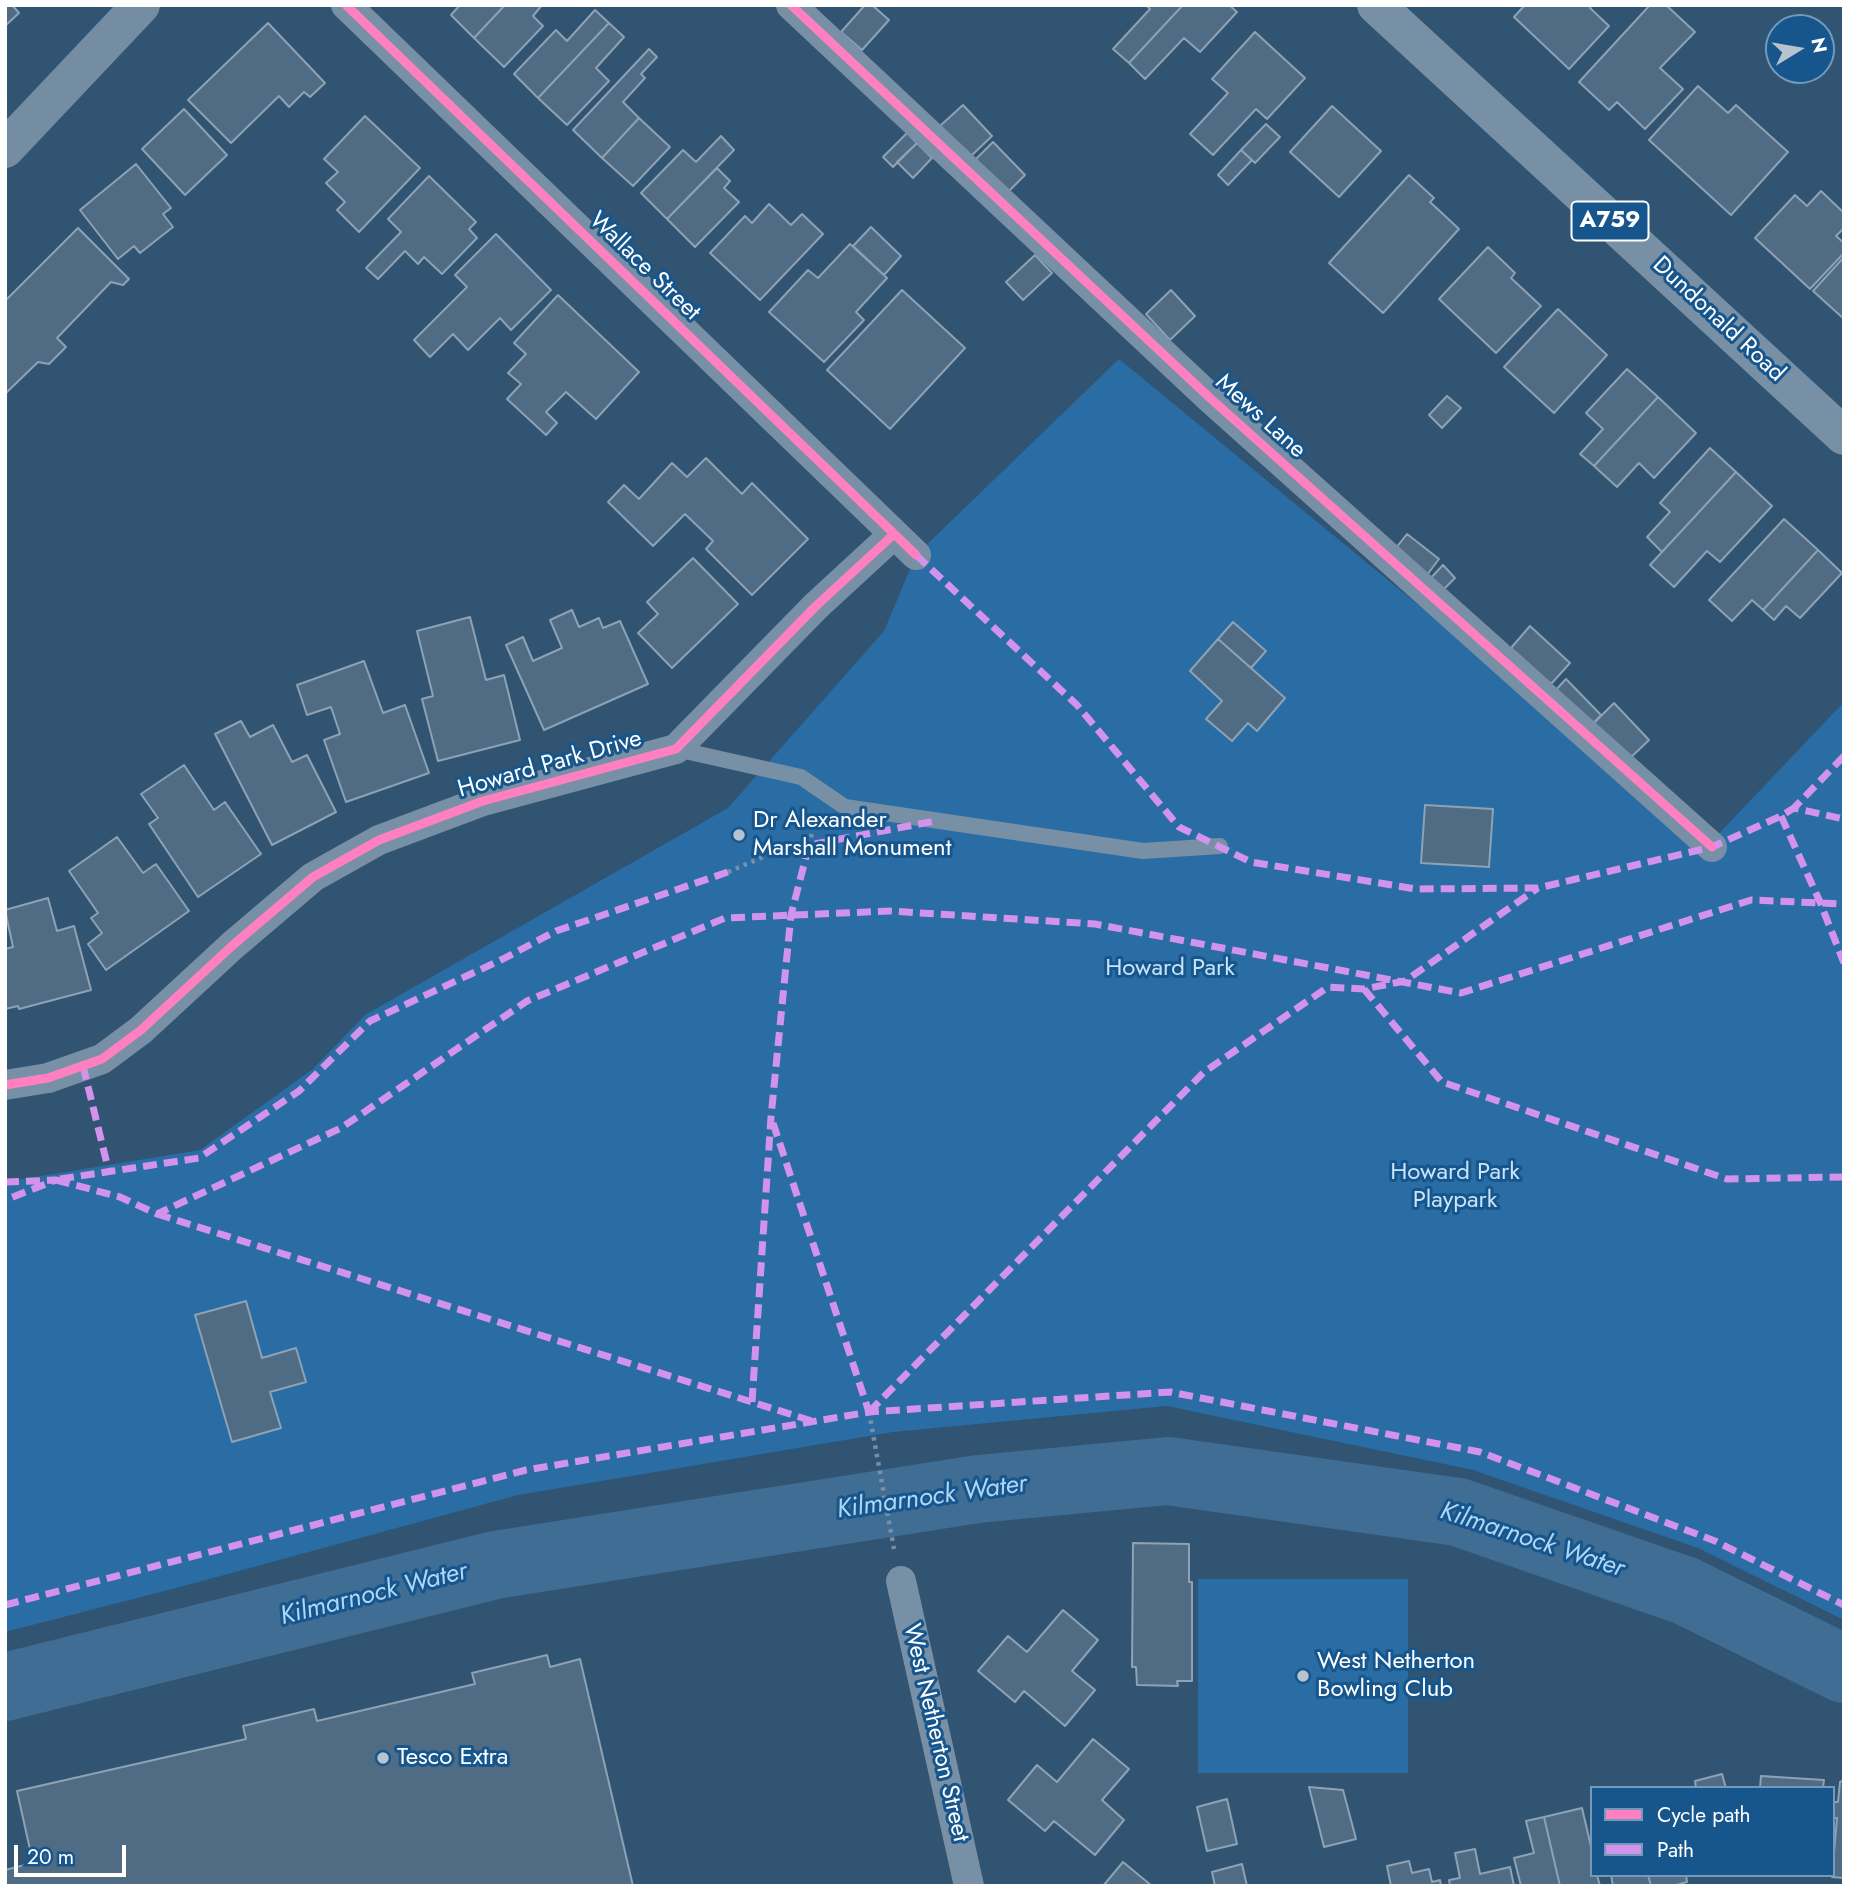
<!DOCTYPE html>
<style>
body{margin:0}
#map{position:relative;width:1849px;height:1891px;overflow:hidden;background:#315472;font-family:Jost,sans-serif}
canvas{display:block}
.frame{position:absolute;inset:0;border:7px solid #fff;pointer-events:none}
.legend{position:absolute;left:1590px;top:1786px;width:245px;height:91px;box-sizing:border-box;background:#16568d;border:2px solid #739abb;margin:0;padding:9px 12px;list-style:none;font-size:21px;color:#fff}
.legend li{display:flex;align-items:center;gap:14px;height:35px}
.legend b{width:35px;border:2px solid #739abb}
.north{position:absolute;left:1765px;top:14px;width:70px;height:70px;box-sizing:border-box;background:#16568d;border:2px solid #739abb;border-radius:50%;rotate:79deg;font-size:19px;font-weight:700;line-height:28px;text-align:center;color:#fff}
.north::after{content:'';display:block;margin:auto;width:24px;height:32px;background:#b7c3ce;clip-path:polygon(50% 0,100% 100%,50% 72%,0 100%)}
.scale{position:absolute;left:14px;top:1845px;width:112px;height:32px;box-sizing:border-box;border:4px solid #fff;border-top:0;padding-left:9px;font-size:21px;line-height:24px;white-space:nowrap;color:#fff;-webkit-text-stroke:5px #16568d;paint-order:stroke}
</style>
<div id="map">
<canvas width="1849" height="1891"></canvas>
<div class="frame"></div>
<ul class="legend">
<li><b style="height:9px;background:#ff80c0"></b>Cycle path</li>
<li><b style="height:9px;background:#d193ec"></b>Path</li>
</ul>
<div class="north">N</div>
<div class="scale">20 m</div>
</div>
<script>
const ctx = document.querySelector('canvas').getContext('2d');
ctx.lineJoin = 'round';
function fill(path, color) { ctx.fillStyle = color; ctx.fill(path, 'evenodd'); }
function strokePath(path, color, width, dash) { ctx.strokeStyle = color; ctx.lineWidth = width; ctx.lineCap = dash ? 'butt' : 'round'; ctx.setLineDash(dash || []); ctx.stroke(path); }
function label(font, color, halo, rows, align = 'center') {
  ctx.font = font + ' Jost,sans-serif'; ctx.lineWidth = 6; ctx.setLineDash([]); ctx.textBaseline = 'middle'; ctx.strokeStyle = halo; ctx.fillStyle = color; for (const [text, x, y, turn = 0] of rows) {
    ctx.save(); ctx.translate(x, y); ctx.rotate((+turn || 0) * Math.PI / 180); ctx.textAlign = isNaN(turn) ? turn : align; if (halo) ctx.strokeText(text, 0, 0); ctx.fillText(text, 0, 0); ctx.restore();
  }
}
fill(new Path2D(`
 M 1119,359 L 1709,844 L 1844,702 L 1844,1620 L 1698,1548 L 1473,1470 L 1167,1406 L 893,1432 L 518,1495 L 180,1587 L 5,1632 L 5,1182 L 200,1150 L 313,1069 L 365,1015 L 728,808 L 884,631 L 916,555 Z
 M 1198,1579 L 1408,1579 L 1408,1773 L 1198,1773 Z`), '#2a6ca4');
strokePath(new Path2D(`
 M 5,1687 L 495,1565 L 978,1489 L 1168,1471 L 1458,1512 L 1686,1591 L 1844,1669`), '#406d94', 68);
const building = new Path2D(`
 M 5,5 L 12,5 L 19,13 L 5,26 Z
 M 460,5 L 505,5 L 474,38 L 451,15 Z
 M 505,5 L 542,5 L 533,16 L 543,26 L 504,67 L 474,38 Z
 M 865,5 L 872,5 L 889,20 L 862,50 L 841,32 Z
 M 1146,5 L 1183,5 L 1129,63 L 1113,49 L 1150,9 Z
 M 1183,5 L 1229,5 L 1237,12 L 1200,52 L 1184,38 L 1145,79 L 1129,63 Z
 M 1525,5 L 1592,5 L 1590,8 L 1609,26 L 1569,69 L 1514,17 Z
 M 1650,5 L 1666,5 L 1695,32 L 1660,68 L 1683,89 L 1645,129 L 1617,102 L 1609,110 L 1579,82 Z
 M 595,10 L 609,23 L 538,98 L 514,74 L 556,30 L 567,41 Z
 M 268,23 L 325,83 L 310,97 L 304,92 L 289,107 L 279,96 L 231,143 L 188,100 Z
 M 609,23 L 624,37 L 596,68 L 609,81 L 567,125 L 538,98 Z
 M 1255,32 L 1305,78 L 1267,119 L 1256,109 L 1213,155 L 1190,134 L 1228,93 L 1212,79 Z
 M 649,49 L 657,57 L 641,74 L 645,78 L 623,102 L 639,118 L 602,158 L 573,130 Z
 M 1698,86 L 1728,113 L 1736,105 L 1788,152 L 1731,215 L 1649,140 Z
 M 963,105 L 992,136 L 970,157 L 940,126 Z
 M 1332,106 L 1381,151 L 1339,197 L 1290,152 Z
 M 184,109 L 227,155 L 185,195 L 142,149 Z
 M 365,116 L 420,168 L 359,232 L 337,210 L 345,202 L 326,183 L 338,172 L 324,159 Z
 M 639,118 L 670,147 L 633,186 L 602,158 Z
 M 1266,124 L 1280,137 L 1255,163 L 1241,150 Z
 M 907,133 L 917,143 L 893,167 L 883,157 Z
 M 721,136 L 734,150 L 667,219 L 641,193 L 683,150 L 696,162 Z
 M 993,142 L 1025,175 L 1007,193 L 975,160 Z
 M 917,143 L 932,158 L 913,178 L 897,162 Z
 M 1241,150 L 1252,160 L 1228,185 L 1218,175 Z
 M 136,164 L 171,208 L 163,214 L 173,227 L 140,253 L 134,246 L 118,259 L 80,210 Z
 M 717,168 L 730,181 L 724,188 L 739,202 L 695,247 L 667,219 Z
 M 1409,175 L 1434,198 L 1430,202 L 1459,229 L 1383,313 L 1329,263 Z
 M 429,176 L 476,222 L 469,229 L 477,238 L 442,274 L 424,257 L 418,264 L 405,251 L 378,279 L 366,268 L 401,232 L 388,219 Z
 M 1821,191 L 1844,213 L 1844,228 L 1836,236 L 1844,243 L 1844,253 L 1810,289 L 1755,238 L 1795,195 L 1807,206 Z
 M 769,204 L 791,225 L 802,214 L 823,234 L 760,300 L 710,253 L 745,216 L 752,223 Z
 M 871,227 L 901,256 L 884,275 L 853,246 Z
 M 78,228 L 129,279 L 123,285 L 111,282 L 57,338 L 66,347 L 49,364 L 38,362 L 5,394 L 5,301 Z
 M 496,234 L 551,290 L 511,330 L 500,318 L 468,350 L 453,334 L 430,357 L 414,340 L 467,287 L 455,275 Z
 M 850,244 L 887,278 L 856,312 L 864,320 L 824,362 L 769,312 L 808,270 L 818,278 Z
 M 1488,247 L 1515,273 L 1511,278 L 1541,306 L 1496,353 L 1439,299 Z
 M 1035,255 L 1052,273 L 1023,300 L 1006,282 Z
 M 1844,257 L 1844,319 L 1813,291 Z
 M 902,290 L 965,348 L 890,429 L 827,370 Z
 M 1171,290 L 1195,316 L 1170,340 L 1146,314 Z
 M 558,295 L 639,372 L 596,419 L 566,392 L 546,412 L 557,423 L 546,435 L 507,399 L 521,384 L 508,373 L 526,354 L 514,343 Z
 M 1558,309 L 1607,355 L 1554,413 L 1504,367 Z
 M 1627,369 L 1658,397 L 1594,466 L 1580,454 L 1603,429 L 1586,413 Z
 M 1447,396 L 1461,408 L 1442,428 L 1429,415 Z
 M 1658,397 L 1696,433 L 1654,478 L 1639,463 L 1617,487 L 1594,466 Z
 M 1710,448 L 1736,472 L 1662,552 L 1647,537 L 1670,512 L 1660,503 Z
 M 706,458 L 742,494 L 752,483 L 808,539 L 752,595 L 706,549 L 713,541 L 685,514 L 653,546 L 608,502 L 624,485 L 639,499 L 672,463 L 687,477 Z
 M 1736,472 L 1772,506 L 1720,562 L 1707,551 L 1674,587 L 1650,565 Z
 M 1784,519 L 1818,550 L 1763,610 L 1752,600 L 1732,621 L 1709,600 Z
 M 1407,534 L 1439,559 L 1424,579 L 1392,553 Z
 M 1818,550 L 1842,573 L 1800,618 L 1786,606 L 1774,620 L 1763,610 Z
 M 693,558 L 738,604 L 672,668 L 638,633 L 658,614 L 647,602 Z
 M 1443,565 L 1455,578 L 1440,593 L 1428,581 Z
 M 572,610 L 579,627 L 599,618 L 603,628 L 620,621 L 648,684 L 544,730 L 506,645 L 523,637 L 533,661 L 562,648 L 550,620 Z
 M 470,617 L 486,680 L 504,675 L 520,740 L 438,761 L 422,699 L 433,696 L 417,631 Z
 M 1233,622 L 1266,651 L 1251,668 L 1218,639 Z
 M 1530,626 L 1570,663 L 1551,684 L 1511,648 Z
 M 1218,639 L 1285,698 L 1257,731 L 1248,723 L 1232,741 L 1206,719 L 1222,701 L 1190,671 Z
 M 364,661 L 383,713 L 405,705 L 429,773 L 346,802 L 324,740 L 340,734 L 331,707 L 307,715 L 297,685 Z
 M 1566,679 L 1601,715 L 1589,728 L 1554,692 Z
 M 1614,703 L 1649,740 L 1624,764 L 1589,728 Z
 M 241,721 L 250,737 L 273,725 L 292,762 L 307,755 L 336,812 L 272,845 L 215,734 Z
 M 184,765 L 214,810 L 225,802 L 261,854 L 198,897 L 149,824 L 158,818 L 141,794 Z
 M 1425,805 L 1493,809 L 1489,867 L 1421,863 Z
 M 117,837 L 143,873 L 156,864 L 189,911 L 106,970 L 88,944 L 102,933 L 91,918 L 98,913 L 69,871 Z
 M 48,898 L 57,931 L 74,926 L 91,990 L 19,1009 L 18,1006 L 5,1009 L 5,949 L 13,947 L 5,910 Z
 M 246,1301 L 262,1358 L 296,1348 L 306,1382 L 270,1392 L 281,1428 L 232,1442 L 195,1315 Z
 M 1133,1543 L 1189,1544 L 1189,1582 L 1192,1582 L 1192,1681 L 1177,1681 L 1178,1686 L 1137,1685 L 1136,1667 L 1132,1667 Z
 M 1063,1610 L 1098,1640 L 1072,1671 L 1095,1690 L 1065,1726 L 1024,1691 L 1015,1702 L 978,1671 L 1008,1636 L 1027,1652 Z
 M 547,1655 L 550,1667 L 580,1659 L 633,1886 L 5,1886 L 5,1870 L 33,1863 L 17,1791 L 246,1739 L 243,1726 L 314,1709 L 317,1721 L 475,1684 L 472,1673 Z
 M 1093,1739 L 1129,1769 L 1102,1800 L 1124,1820 L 1095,1855 L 1054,1821 L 1045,1831 L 1008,1800 L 1037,1765 L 1057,1782 Z
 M 1722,1774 L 1726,1788 L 1696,1788 L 1695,1781 Z
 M 1761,1776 L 1824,1780 L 1823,1788 L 1760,1788 Z
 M 1844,1780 L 1844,1878 L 1832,1877 L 1837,1818 L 1833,1818 L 1833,1802 L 1838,1802 L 1840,1782 Z
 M 1309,1787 L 1343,1790 L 1356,1839 L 1324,1847 Z
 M 1227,1799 L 1237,1844 L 1207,1851 L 1197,1807 Z
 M 1582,1808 L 1592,1851 L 1592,1875 L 1597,1875 L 1600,1886 L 1560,1886 L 1544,1817 Z
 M 1544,1817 L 1560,1886 L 1521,1886 L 1514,1858 L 1534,1853 L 1526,1821 Z
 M 1475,1849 L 1480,1874 L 1510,1867 L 1514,1886 L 1450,1886 L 1449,1880 L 1460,1878 L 1455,1853 Z
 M 1409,1861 L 1412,1873 L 1429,1869 L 1432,1882 L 1440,1880 L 1441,1886 L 1391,1886 L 1387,1866 Z
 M 1123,1862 L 1152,1886 L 1103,1886 Z
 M 1242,1864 L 1247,1886 L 1215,1886 L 1212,1872 Z
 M 1611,1875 L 1648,1875 L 1651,1886 L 1613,1886 Z
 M 1648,1875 L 1686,1875 L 1687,1882 L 1673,1886 L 1651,1886 Z`);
fill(building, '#506c84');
strokePath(building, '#8da2b4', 2);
strokePath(new Path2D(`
 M 728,872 L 763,857 L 809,845 L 816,817
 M 869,1412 L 894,1549`), '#7890a6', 4.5, [3.5, 5]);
strokePath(new Path2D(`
 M 676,749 L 801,777 L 845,807 L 1143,851 L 1220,846`), '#7890a6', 16);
strokePath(new Path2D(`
 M 346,5 L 916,555
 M 791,5 L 1210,398 L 1712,847
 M 5,1085 L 48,1078 L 102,1059 L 141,1030 L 233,945 L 313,877 L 379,840 L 483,801 L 676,749 L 816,606 L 893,535
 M 901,1581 L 969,1886`), '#7890a6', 30);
strokePath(new Path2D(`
 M 5,149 L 141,5`), '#748da2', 38);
strokePath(new Path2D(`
 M 1376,5 L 1844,436`), '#7890a5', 38);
strokePath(new Path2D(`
 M 916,555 L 1077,705 L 1179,827 L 1251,862 L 1416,889 L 1538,888 L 1712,847 L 1781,816 L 1794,808
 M 1844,756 L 1794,808 L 1844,819
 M 1781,816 L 1820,902 L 1844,963
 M 1364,989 L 1442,1082 L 1727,1179 L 1844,1177
 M 83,1066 L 109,1172
 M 773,1123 L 869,1412
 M 60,1179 L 199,1158 L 299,1091 L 370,1021 L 503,959 L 556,931 L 728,872
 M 56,1180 L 120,1197 L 157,1214 L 341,1128 L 527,1001 L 725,918 L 890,911 L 1095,924 L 1461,993 L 1751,900 L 1844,904
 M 5,1182 L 56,1180 L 5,1200
 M 157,1214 L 812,1421
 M 752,1402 L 771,1117 L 791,915 L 809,845 L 935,821
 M 869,1412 L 1204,1072 L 1328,987 L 1364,989 L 1405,981 L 1538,888
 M 5,1605 L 526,1470 L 869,1412 L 1170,1392 L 1480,1452 L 1715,1541 L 1844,1605`), '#d193ec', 7, [14, 7]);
strokePath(new Path2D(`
 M 346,5 L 916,555
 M 791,5 L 1210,398 L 1712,847
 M 5,1085 L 48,1078 L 102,1059 L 141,1030 L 233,945 L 313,877 L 379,840 L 483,801 L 676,749 L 816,606 L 893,535`), '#ff80c0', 9);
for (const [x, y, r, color] of [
 [739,835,7,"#b7c3ce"],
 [1303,1676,7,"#b7c3ce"],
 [383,1758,7,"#b7c3ce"]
]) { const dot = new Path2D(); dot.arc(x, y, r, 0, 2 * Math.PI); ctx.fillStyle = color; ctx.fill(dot); strokePath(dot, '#16568d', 2.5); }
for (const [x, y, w] of [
 [1610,221,77]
]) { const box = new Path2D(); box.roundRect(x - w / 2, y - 19.5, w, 39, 5); ctx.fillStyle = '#16568d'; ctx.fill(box); strokePath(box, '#fff', 2); }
label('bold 23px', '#fff', null, [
 ["A759",1610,221]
]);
label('24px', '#fff', '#16568d', [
 ["Wallace Street",644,267,44],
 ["Dundonald Road",1718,320,43],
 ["Mews Lane",1260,417,42],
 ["Howard Park Drive",550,765,-16],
 ["West Netherton Street",935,1733,77]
]);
label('24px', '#fff', '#16568d', [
 ["Dr Alexander",753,821],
 ["Marshall Monument",753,849],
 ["West Netherton",1317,1662],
 ["Bowling Club",1317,1690],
 ["Tesco Extra",397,1758]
], 'left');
label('24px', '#c7e4fb', '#16568d', [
 ["Howard Park",1170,969],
 ["Howard Park",1455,1173],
 ["Playpark",1455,1201]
]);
label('italic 26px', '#add6f7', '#16568d', [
 ["Kilmarnock Water",932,1498,-8],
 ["Kilmarnock Water",1532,1541,18],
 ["Kilmarnock Water",374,1595,-14]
]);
</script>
